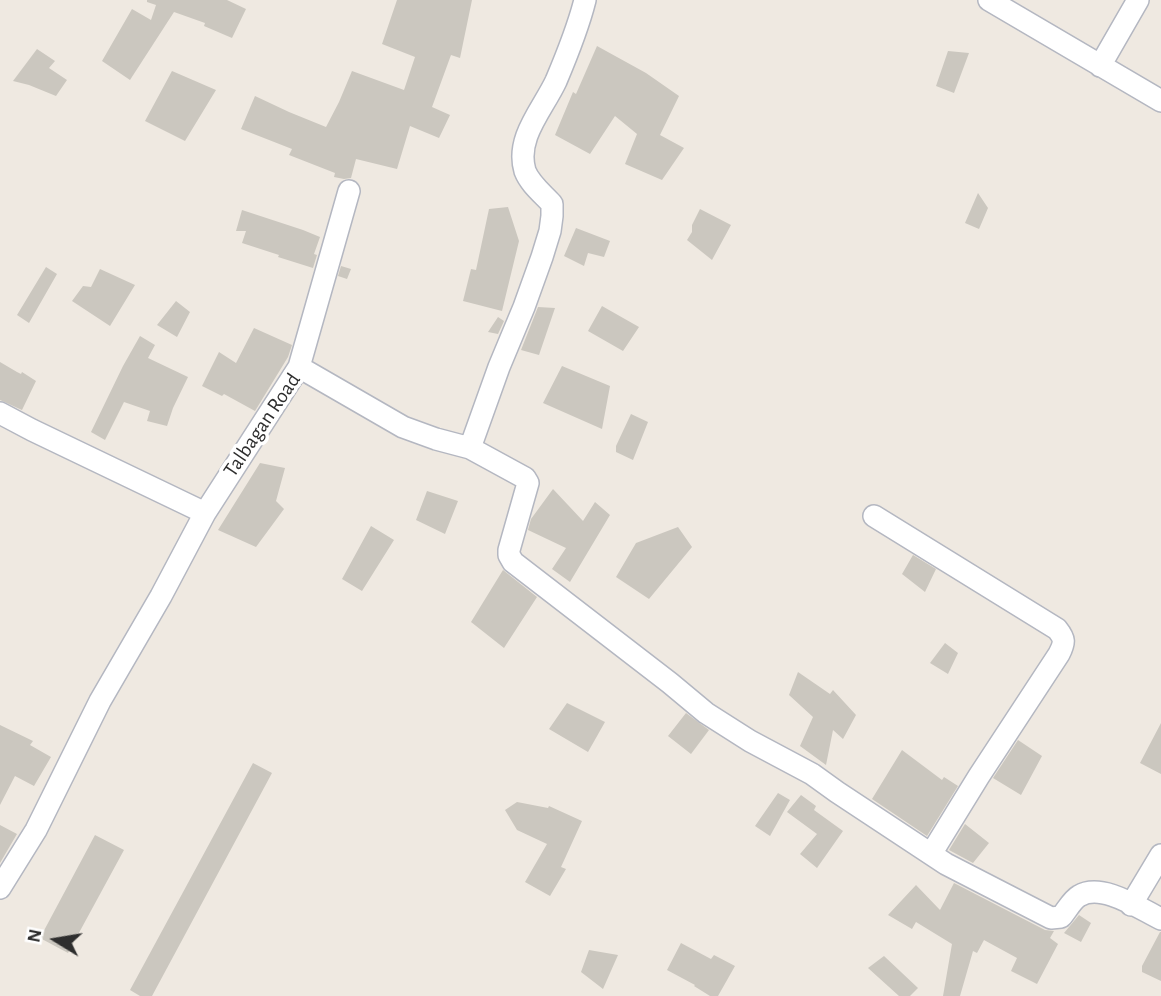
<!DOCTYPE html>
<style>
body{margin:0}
#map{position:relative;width:1161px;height:996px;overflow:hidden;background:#efe9e1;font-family:"Alegreya Sans",sans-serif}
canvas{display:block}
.north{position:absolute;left:21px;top:905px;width:70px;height:70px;-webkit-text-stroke:5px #fff;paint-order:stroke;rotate:281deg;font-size:19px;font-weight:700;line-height:28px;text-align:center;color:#2e2e2e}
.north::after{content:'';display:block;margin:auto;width:24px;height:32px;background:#2e2e2e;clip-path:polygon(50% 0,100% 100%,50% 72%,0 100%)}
</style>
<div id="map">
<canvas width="1161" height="996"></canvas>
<div class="north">N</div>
</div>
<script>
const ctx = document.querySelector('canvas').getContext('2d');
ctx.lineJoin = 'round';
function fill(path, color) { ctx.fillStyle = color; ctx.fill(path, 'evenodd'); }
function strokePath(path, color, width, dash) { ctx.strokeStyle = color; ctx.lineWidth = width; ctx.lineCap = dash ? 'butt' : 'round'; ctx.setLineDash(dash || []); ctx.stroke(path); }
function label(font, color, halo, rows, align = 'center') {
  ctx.font = font + ' "Alegreya Sans",sans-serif'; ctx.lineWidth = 7; ctx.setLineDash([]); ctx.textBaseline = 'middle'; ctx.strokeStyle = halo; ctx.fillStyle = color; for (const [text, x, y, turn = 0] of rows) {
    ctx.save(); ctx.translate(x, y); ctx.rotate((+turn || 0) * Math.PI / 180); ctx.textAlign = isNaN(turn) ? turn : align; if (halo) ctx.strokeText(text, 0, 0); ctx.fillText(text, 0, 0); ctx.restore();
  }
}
fill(new Path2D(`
 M 147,0 L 227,0 L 246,9 L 232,38 L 204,26 L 205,23 L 174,12 L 130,80 L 102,61 L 132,9 L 151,20 L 156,5 L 147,2 Z
 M 397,0 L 472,0 L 460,58 L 451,55 L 432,107 L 450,115 L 439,138 L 410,126 L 397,169 L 356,159 L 351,178 L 344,179 L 334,177 L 335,173 L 289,155 L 292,149 L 241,129 L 255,96 L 289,112 L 326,127 L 339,102 L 352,71 L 404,90 L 415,57 L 382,44 Z
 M 597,46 L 646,73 L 679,96 L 660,135 L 684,148 L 662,180 L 625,164 L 637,134 L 615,116 L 590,154 L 555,135 L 573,92 L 576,94 Z
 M 37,49 L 55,61 L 49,68 L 67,80 L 56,96 L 29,85 L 13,81 Z
 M 948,51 L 969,53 L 954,93 L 936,86 Z
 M 172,71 L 216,90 L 185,141 L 145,121 Z
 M 978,193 L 988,208 L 979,229 L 965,223 Z
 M 508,207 L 519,241 L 502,311 L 463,301 L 471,269 L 476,270 L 489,209 Z
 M 700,209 L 731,225 L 712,260 L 687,240 L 692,232 L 692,225 Z
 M 242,210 L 303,230 L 320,237 L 314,254 L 317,255 L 313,268 L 278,257 L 279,255 L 242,243 L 246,231 L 236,231 Z
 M 576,228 L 610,241 L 604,257 L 588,253 L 584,266 L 564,256 Z
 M 341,266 L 351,269 L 347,279 L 338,276 Z
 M 46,267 L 57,274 L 29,323 L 17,315 Z
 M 100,269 L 135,285 L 110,326 L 72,301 L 83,286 L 91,287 Z
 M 176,301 L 190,312 L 177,337 L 157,325 Z
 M 602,306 L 639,327 L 623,351 L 588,331 Z
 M 538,307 L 555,308 L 539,355 L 521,350 Z
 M 498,317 L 504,321 L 498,334 L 488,332 Z
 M 254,328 L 292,345 L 288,357 L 255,411 L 224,394 L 222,396 L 202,386 L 219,352 L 236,363 Z
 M 140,336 L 155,345 L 148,358 L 188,377 L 173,408 L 167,426 L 147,421 L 150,411 L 124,402 L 105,440 L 91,432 L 123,366 Z
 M 0,362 L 17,372 L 21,374 L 22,372 L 36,381 L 22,410 L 0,400 Z
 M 562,366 L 610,386 L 602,429 L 543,403 Z
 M 631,414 L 648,422 L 633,460 L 616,452 L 616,446 Z
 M 260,463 L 285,468 L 276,501 L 284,509 L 256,547 L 218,530 Z
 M 553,489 L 583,521 L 595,502 L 610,515 L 570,582 L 552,569 L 566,548 L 528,530 L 531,519 Z
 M 427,491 L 458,501 L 445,534 L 416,520 Z
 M 371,526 L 394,540 L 362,591 L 342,579 Z
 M 678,527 L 692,547 L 649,599 L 616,577 L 636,543 Z
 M 913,555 L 936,569 L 925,592 L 902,574 Z
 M 503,570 L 537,597 L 504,648 L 471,622 Z
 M 945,643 L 958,653 L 948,674 L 930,663 Z
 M 798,672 L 830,694 L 833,690 L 856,715 L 843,739 L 833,730 L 826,765 L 800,746 L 813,717 L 789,695 Z
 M 567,703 L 605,722 L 588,752 L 549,729 Z
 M 686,713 L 709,730 L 691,754 L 668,736 Z
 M 1161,723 L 1161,774 L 1140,763 Z
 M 0,725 L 33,741 L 30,745 L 51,757 L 34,786 L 15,776 L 0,805 Z
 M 1018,740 L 1042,756 L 1021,795 L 993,778 Z
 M 902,750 L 942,780 L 944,777 L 958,786 L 927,836 L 872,799 Z
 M 253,763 L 272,773 L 152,996 L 140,996 L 130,990 Z
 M 778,793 L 790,800 L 770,836 L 755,826 Z
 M 801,795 L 816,806 L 814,810 L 843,831 L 817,868 L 800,854 L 817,834 L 787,812 Z
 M 517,802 L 548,808 L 549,806 L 582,821 L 561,867 L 566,869 L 550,896 L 525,882 L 547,844 L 517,830 L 505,810 Z
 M 965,824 L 989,843 L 973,863 L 949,850 Z
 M 0,825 L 17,834 L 0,863 Z
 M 95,835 L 124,850 L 68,953 L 40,938 Z
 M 954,883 L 1045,930 L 1054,931 L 1050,938 L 1058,944 L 1037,984 L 1011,971 L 1017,958 L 984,940 L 977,953 L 973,951 L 960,996 L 943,996 L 952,944 L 916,922 L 912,929 L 888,915 L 916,885 L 940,910 Z
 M 1079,915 L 1091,923 L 1081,942 L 1064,933 Z
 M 1160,932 L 1161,932 L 1161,981 L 1142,972 L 1142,966 Z
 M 681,943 L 711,959 L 714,955 L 735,966 L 718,996 L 710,996 L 694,986 L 695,985 L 667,970 Z
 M 589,950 L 618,955 L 603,989 L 581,972 Z
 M 884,956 L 918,988 L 910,996 L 899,996 L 868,968 Z`), '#cbc7bf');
const minor = new Path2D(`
 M 989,0 L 1161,101
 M 1100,66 L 1138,0
 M 299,367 L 349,191
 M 0,413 L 32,430 L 205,513
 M 470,448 L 525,478 L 528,483 L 509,550 L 509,555 L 513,562 L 670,683 L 706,713 L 750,741 L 812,774 L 837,792 L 946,864 L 1051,918 L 1061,917 C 1067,910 1072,900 1079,896 C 1102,882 1140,909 1161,919
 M 874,516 L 1057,629 C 1065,639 1065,642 1059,654 L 979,776 L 931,854
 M 0,888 L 36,830 L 100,701 L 161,596 L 205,513 L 299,367 L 403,427 L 436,439 L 470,448 L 499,367 L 524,307 L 542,257 L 550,231 L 552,216 L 552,204 C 543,194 530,184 525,171 C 515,138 543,109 556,81 C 567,55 578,28 585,0
 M 1131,905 L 1161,855`);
strokePath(minor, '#b4b7c1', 24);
strokePath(minor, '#fff', 21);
label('21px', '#2e2e2e', '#fff', [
 ["Talbagan Road",262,425,-56]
]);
</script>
